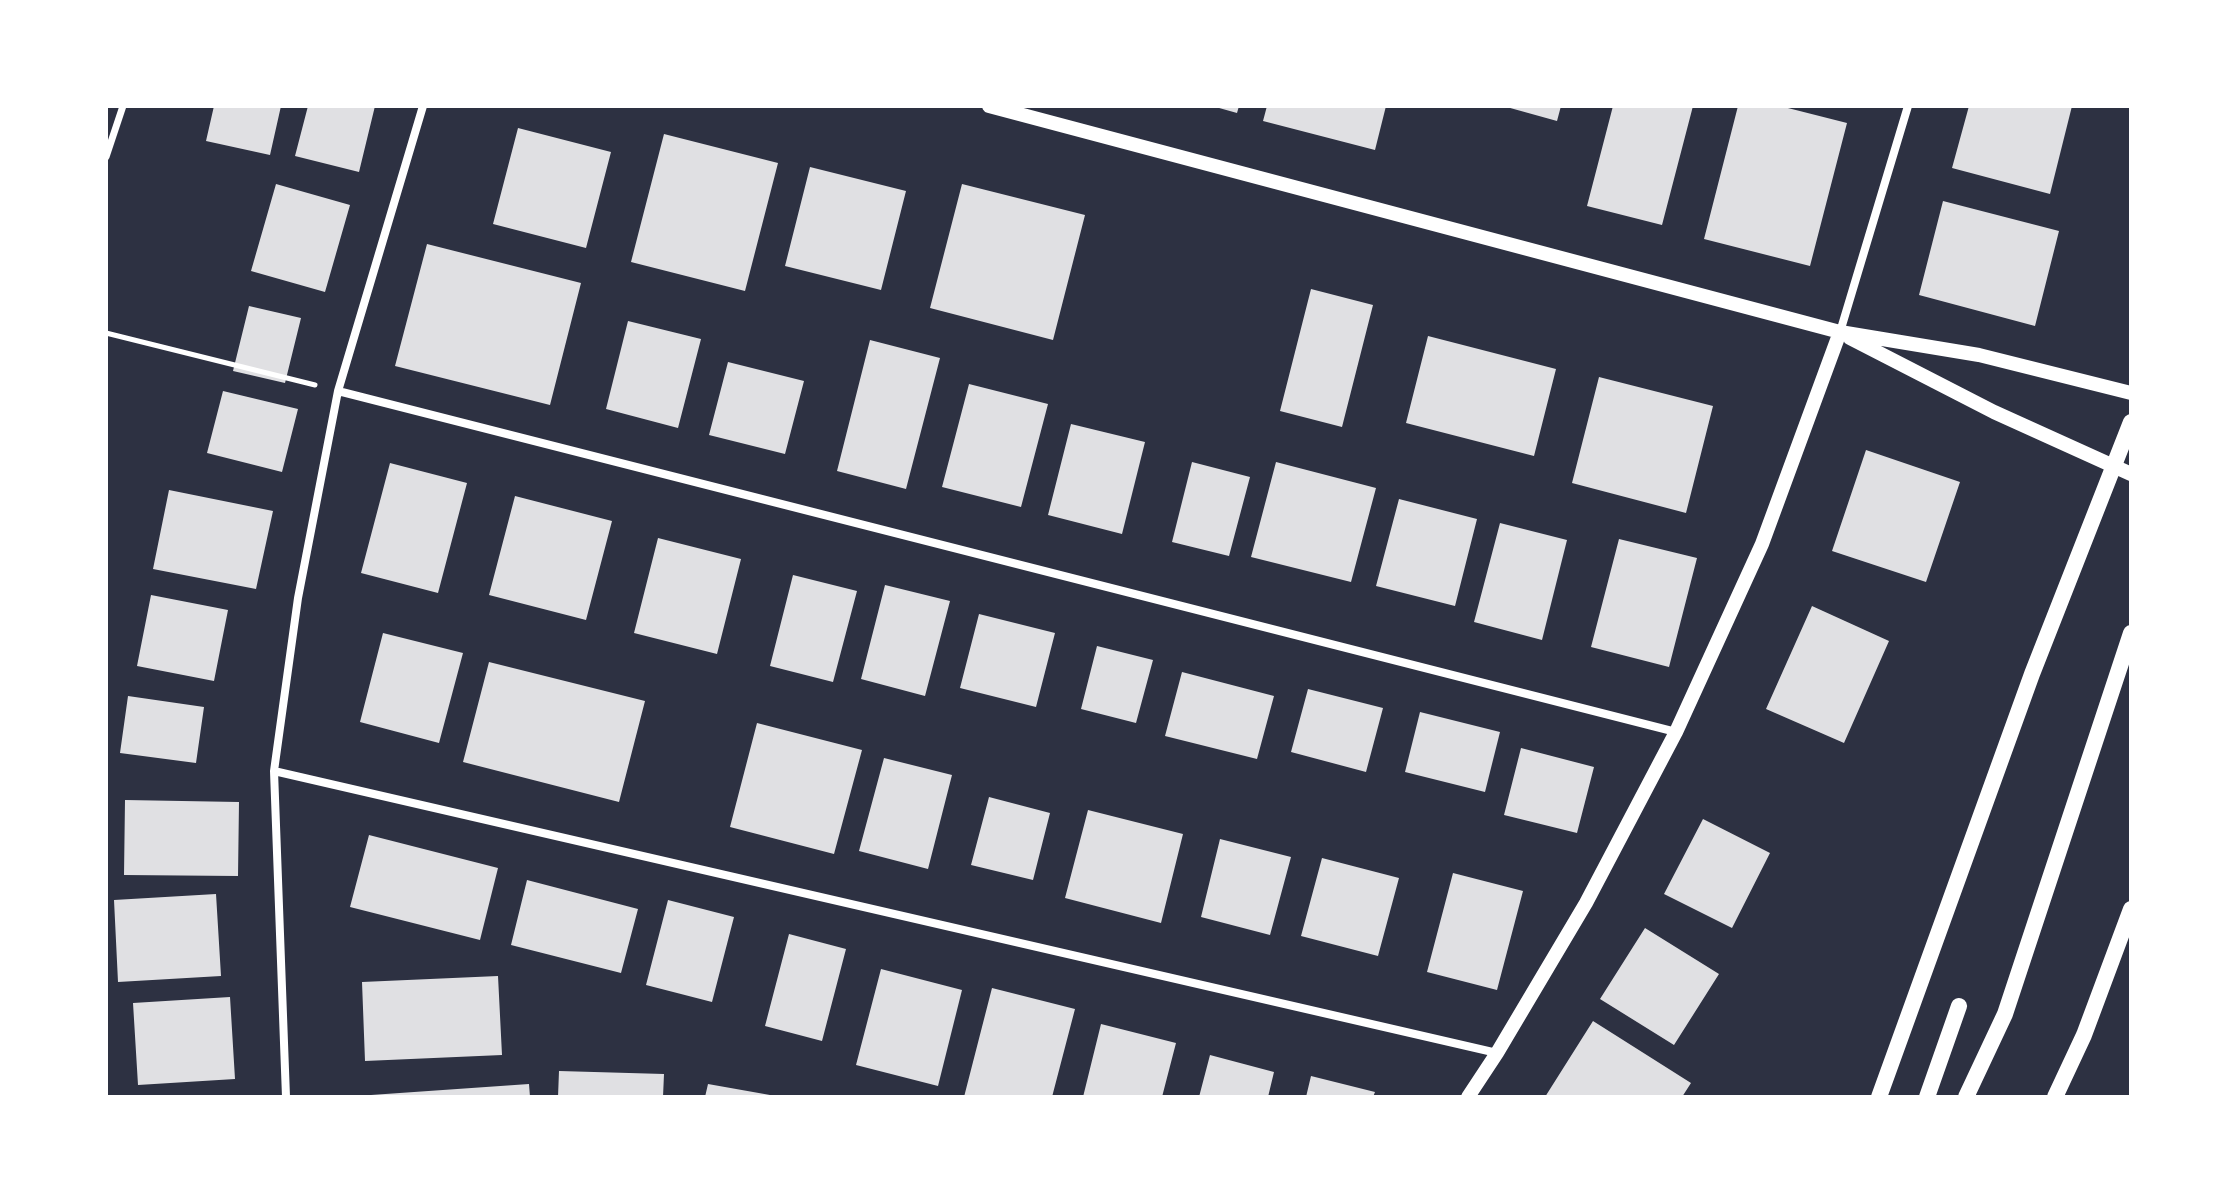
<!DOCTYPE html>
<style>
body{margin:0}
#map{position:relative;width:2237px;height:1203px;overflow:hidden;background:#2d3142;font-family:"Asap Condensed",sans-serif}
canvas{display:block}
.frame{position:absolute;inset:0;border:108px solid #fff;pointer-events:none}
</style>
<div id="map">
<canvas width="2237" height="1203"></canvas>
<div class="frame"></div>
</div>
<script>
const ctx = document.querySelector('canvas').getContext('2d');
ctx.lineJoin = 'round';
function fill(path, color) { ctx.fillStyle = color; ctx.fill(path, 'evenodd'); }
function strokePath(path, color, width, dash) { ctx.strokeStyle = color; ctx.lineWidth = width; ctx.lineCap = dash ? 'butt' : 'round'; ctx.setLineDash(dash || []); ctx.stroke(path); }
fill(new Path2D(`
 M 214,106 L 281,106 L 270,155 L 206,141 Z
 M 308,106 L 375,106 L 359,172 L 295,156 Z
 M 1212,106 L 1239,106 L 1237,113 Z
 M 1267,106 L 1386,106 L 1375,150 L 1263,121 Z
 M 1503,106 L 1561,106 L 1557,121 Z
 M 1613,106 L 1693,106 L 1662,225 L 1587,206 Z
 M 1738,106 L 1780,106 L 1847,123 L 1810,266 L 1704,239 Z
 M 1969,106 L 2072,106 L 2050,194 L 1952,168 Z
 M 518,128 L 611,152 L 586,248 L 493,224 Z
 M 664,134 L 778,163 L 745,291 L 631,262 Z
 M 810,167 L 906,191 L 881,290 L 785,266 Z
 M 276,184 L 350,205 L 325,292 L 251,271 Z
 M 962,184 L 1085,215 L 1053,340 L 930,308 Z
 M 1943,201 L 2059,231 L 2035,326 L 1919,295 Z
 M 427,244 L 581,283 L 550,405 L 395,366 Z
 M 1311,289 L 1373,305 L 1342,427 L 1280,411 Z
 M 249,306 L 301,318 L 285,383 L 233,371 Z
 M 628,321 L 701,339 L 678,428 L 606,409 Z
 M 1428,336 L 1556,369 L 1534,456 L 1406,423 Z
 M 870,340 L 940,358 L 906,489 L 837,471 Z
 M 728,362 L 804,381 L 785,454 L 709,435 Z
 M 1599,377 L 1713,406 L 1686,513 L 1572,483 Z
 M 969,384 L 1048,404 L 1021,507 L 942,487 Z
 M 223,391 L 298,409 L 282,472 L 207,453 Z
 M 1071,424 L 1145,442 L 1122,534 L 1048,515 Z
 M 1866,450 L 1960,482 L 1926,582 L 1832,551 Z
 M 1192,462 L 1250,477 L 1229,556 L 1172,542 Z
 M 1276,462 L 1376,488 L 1351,582 L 1251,557 Z
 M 390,463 L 467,483 L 438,593 L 361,573 Z
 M 169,490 L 273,511 L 256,589 L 153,569 Z
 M 515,496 L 612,521 L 586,620 L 489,595 Z
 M 1399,499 L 1477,519 L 1455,606 L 1376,586 Z
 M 1500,523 L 1567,540 L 1542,640 L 1474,622 Z
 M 658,538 L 741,559 L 717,654 L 634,633 Z
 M 1619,539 L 1697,558 L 1669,667 L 1591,647 Z
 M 793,575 L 857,591 L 833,682 L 770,666 Z
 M 885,585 L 950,601 L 925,696 L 861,679 Z
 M 151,595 L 228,610 L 214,681 L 137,666 Z
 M 1812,606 L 1889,641 L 1844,743 L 1766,709 Z
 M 979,614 L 1055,633 L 1036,707 L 960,688 Z
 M 383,633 L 463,653 L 439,743 L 360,722 Z
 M 1097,646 L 1153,660 L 1136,723 L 1081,709 Z
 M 489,662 L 645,701 L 619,802 L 463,762 Z
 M 1182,672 L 1274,696 L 1257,759 L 1165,736 Z
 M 1308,689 L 1383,708 L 1366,772 L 1291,752 Z
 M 128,696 L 204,707 L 196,763 L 120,753 Z
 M 1420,712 L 1500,732 L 1485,792 L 1405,772 Z
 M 757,723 L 862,750 L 834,854 L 730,827 Z
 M 1521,748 L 1594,767 L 1577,833 L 1504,815 Z
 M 884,758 L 952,775 L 928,869 L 859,851 Z
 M 989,797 L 1050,813 L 1033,880 L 971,865 Z
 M 125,800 L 239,802 L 238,876 L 124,875 Z
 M 1088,810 L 1183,834 L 1161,923 L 1065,898 Z
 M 1703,819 L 1770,853 L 1732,928 L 1664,894 Z
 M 369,835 L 498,868 L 480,940 L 350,907 Z
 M 1220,839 L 1291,857 L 1270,935 L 1201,917 Z
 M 1322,858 L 1399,878 L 1378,956 L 1301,936 Z
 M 1453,873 L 1523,891 L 1497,990 L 1427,972 Z
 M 527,880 L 638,909 L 621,973 L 511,945 Z
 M 216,894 L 221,976 L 118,982 L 114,900 Z
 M 668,900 L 734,917 L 712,1002 L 646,985 Z
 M 1645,928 L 1719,974 L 1674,1045 L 1600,999 Z
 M 789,934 L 846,949 L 822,1041 L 765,1026 Z
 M 881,969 L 962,990 L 938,1086 L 856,1065 Z
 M 498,976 L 502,1055 L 365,1061 L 362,982 Z
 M 992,988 L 1075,1009 L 1052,1097 L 964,1097 Z
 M 230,997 L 235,1079 L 138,1085 L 133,1003 Z
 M 1593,1021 L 1691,1083 L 1682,1097 L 1545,1097 Z
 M 1101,1024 L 1176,1043 L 1162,1097 L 1083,1097 Z
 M 1210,1055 L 1274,1072 L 1268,1097 L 1199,1097 Z
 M 559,1071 L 664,1074 L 663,1097 L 558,1097 Z
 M 1311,1076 L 1375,1092 L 1373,1097 L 1306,1097 Z
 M 529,1084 L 530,1097 L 372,1097 L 371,1095 Z
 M 708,1084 L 770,1095 L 770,1097 L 705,1097 Z`), '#e0e0e3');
strokePath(new Path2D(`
 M 106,333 L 315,385`), '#fff', 5);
strokePath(new Path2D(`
 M 106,157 L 123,106`), '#fff', 7);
strokePath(new Path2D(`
 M 1840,332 L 1908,106
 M 338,391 L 1676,732
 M 274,771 L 1497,1053
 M 286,1097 L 274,771 L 298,598 L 338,391 L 423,106`), '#fff', 8);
strokePath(new Path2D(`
 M 989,106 L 1840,332 L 1979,355 L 2131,393
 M 1850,338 L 1994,412 L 2131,474
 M 1468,1097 L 1497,1053 L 1586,903 L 1676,732 L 1762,544 L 1840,332`), '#fff', 14);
strokePath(new Path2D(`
 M 1879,1097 L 2032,674 L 2131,422
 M 1927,1097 L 1959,1006
 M 1966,1097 L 2005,1014 L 2131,633
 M 2055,1097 L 2084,1035 L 2131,909`), '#fff', 16);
</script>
